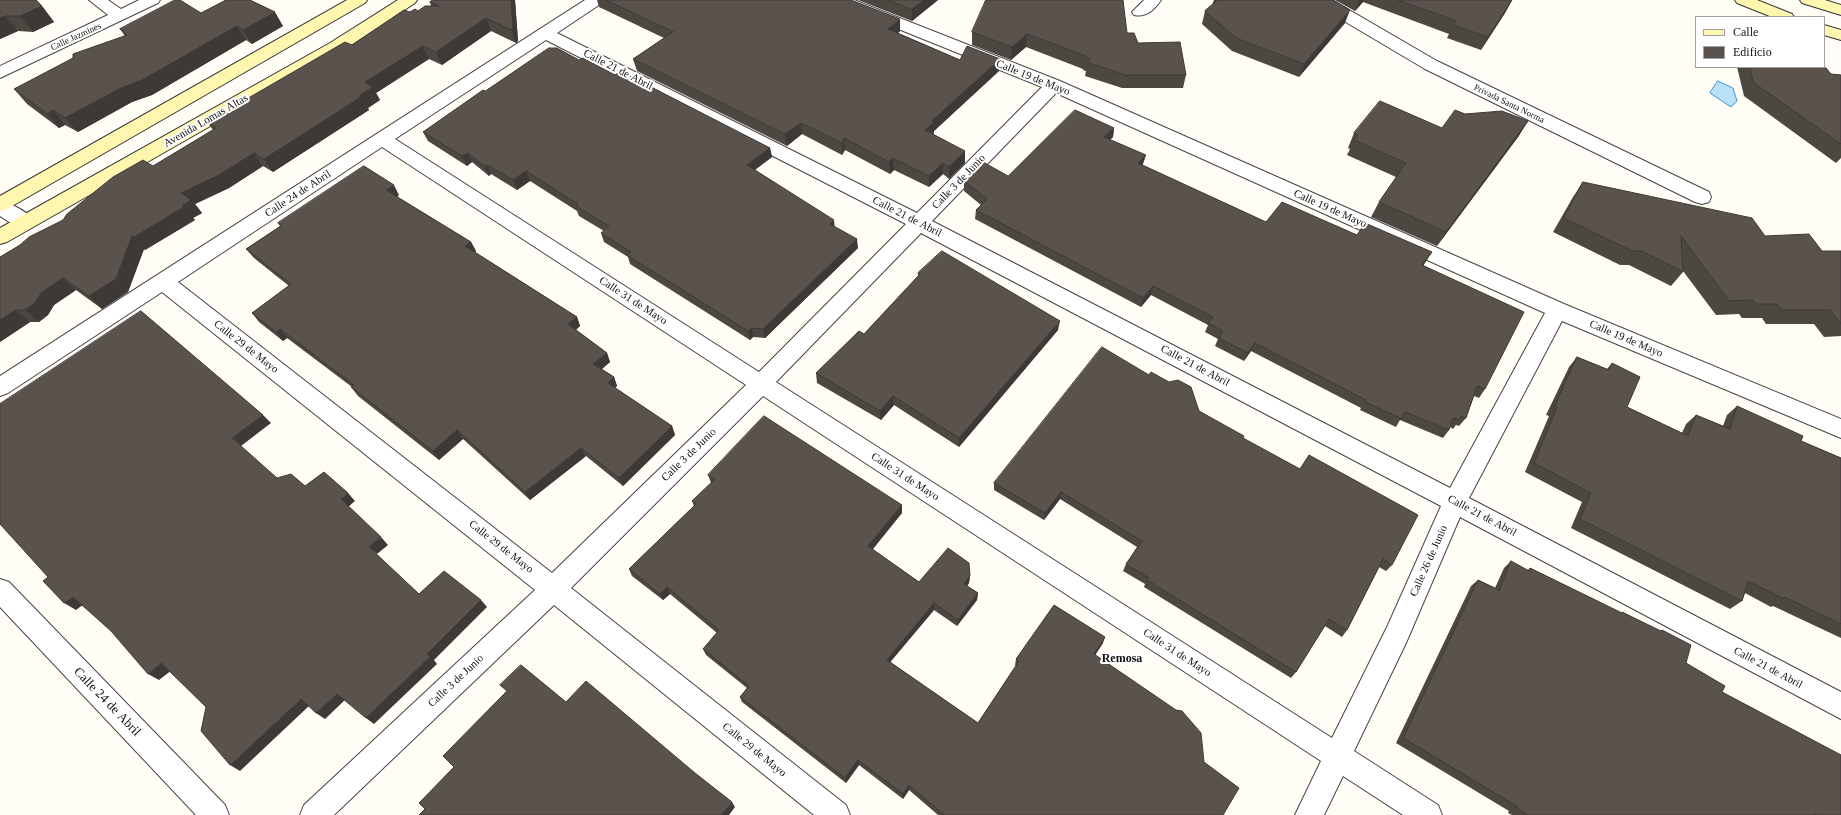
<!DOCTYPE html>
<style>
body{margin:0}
#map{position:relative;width:1841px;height:815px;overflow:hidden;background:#fffdf5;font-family:"Times New Roman",serif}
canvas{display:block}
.legend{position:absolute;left:1695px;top:16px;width:130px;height:52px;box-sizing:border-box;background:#fff;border:1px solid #a0a0a0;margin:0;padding:5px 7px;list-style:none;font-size:12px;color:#111}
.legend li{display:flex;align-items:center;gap:8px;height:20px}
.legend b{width:20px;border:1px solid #a0a0a0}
</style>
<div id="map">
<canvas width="1841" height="815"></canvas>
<ul class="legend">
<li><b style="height:5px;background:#fff6b0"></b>Calle</li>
<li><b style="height:11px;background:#5a524d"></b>Edificio</li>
</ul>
</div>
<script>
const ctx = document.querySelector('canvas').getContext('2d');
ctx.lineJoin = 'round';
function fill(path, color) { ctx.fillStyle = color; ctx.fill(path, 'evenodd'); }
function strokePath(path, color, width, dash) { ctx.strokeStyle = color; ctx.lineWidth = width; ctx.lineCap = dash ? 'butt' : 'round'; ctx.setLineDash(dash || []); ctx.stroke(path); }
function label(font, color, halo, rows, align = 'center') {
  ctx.font = font + ' "Times New Roman",serif'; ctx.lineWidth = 4; ctx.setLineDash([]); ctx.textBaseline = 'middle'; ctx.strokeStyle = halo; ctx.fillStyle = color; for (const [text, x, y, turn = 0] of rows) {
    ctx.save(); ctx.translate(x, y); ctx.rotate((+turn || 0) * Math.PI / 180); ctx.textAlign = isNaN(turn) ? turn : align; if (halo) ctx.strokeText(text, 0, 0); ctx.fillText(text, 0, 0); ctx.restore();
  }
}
const water = new Path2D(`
 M 1718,81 L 1733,88 L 1737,101 L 1731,107 L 1710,93 Z`);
fill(water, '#b9e0f7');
strokePath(water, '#3f96cf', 1);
const minor = new Path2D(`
 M 89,0 L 108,0 L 121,9 L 139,0 L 160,0 L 158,3 L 0,78 L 0,66 L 108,15 Z
 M 585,0 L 604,0 L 602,3 L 557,33 L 917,213 L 1042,87 L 834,3 L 832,0 L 854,0 L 1060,81 L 1564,304 L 1841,419 L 1841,438 L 1562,321 L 1469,498 L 1841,692 L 1841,719 L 1460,517 L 1406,643 L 1354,751 L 1438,805 L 1442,815 L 1403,815 L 1343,776 L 1324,815 L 1295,815 L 1321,761 L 763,396 L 571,588 L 846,805 L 850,815 L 814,815 L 554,605 L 334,815 L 300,815 L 304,805 L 535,590 L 162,292 L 8,393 L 0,396 L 0,376 ZM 546,40 L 906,224 L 759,372 L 395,139 ZM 1056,93 L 1545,313 L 1450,488 L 932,221 ZM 382,147 L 746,385 L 552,573 L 178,282 ZM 921,233 L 1441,506 L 1388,625 L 1332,738 L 776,382 Z
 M 1144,0 L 1161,0 C 1155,9 1146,18 1134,15 L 1132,12 Z
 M 1314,0 L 1332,0 L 1437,61 L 1709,192 L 1711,197 L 1709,202 L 1702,204 L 1695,202 L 1425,69 L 1327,11 Z
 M 0,579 L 9,582 L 225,805 L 229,815 L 196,815 L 0,607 Z`);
const tertiary = new Path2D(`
 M 0,200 C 11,204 29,212 35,222 L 32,227 C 19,231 10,222 0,216 Z`);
const secondary = new Path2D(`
 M 347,0 L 367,0 L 365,3 L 7,209 L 0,211 L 0,196 Z
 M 398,0 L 417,0 L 415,3 L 342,51 L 7,242 L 0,244 L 0,228 L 330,43 Z
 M 1735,0 L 1757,0 L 1792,14 L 1794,17 L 1772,17 L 1737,3 Z
 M 1800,0 L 1825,0 L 1841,5 L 1841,15 L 1802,3 Z
 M 1824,25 L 1841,30 L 1841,40 L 1824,35 Z`);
strokePath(minor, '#444', 2);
strokePath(tertiary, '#444', 2);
strokePath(secondary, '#333', 2);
fill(minor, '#fff');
fill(tertiary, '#fff');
fill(secondary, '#fff6b0');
fill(new Path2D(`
 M 0,0 L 42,6 L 54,22 L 33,32 L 18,31 L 0,39 Z
 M 433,0 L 515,0 L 518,41 L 516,43 L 491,31 L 442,65 L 429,59 L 376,93 L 380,100 L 368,108 L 369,110 L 273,172 L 263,166 L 229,188 L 195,204 L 202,213 L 193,218 L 195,220 L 145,250 L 144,249 L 128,292 L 102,309 L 76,290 L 54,305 L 48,315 L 39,322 L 30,322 L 0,342 L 0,257 L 63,220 L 213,130 L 207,122 L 352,45 L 410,12 L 418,11 L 431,6 L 430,2 Z
 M 597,0 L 851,0 L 900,31 L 898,33 L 960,60 L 999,71 L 934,131 L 934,133 L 933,134 L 965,163 L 949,179 L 943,174 L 929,187 L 894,170 L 890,174 L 845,150 L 842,155 L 802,134 L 787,146 L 637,71 L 633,59 L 664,38 L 599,7 Z
 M 858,0 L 938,0 L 912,21 Z
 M 1214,0 L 1333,0 L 1345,23 L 1299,77 L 1232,51 L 1202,24 L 1205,11 L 1212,5 Z
 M 1335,0 L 1512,0 L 1505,13 L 1481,50 L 1447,38 L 1449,34 L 1363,2 L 1355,11 Z
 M 201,13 L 283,26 L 252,44 L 246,40 L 152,95 L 132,102 L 78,132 L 65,125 L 59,128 L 27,104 L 14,89 L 125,36 L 120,29 Z
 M 972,32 L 1127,33 L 1138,43 L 1186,75 L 1183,88 L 1122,88 L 1085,76 L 1086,71 L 1083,70 L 1083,69 L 1026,47 L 1011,60 L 972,45 Z
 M 579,60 L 615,75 L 770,148 L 772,157 L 755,170 L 835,227 L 858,248 L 765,338 L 753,337 L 750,340 L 630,264 L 628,257 L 604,242 L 601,233 L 604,231 L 579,216 L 577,211 L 530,181 L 517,190 L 491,174 L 489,176 L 472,162 L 467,166 L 428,141 L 423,132 L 485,91 Z
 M 1737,67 L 1821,67 L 1831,74 L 1841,75 L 1841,158 L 1836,163 L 1744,96 Z
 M 1465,114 L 1528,121 L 1518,137 L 1437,246 L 1371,217 L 1379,202 L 1396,177 L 1347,155 L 1350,149 L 1348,148 L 1354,133 L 1442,128 Z
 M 1114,128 L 1113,137 L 1110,140 L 1143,164 L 1142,165 L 1266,222 L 1357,235 L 1432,252 L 1423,266 L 1485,389 L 1479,398 L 1474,396 L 1466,418 L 1459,426 L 1456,425 L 1453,429 L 1450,427 L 1449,430 L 1443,438 L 1400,420 L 1396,427 L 1360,410 L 1361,408 L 1251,351 L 1244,361 L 1215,346 L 1218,339 L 1205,332 L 1208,325 L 1151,295 L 1141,307 L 975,219 L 976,210 L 981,205 L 964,191 L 964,181 L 1008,176 Z
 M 1583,182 L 1765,236 L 1822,251 L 1841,251 L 1841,336 L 1824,337 L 1814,324 L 1766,324 L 1762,318 L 1742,318 L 1739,314 L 1716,315 L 1683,271 L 1683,272 L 1671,286 L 1629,265 L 1620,265 L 1553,232 L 1573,197 Z
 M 399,195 L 397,197 L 471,242 L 476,251 L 475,252 L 577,317 L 580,326 L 576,330 L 607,353 L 610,362 L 602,369 L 614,377 L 617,386 L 615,388 L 672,426 L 675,435 L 623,486 L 586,456 L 530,500 L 463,439 L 439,460 L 358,396 L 351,387 L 352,387 L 287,338 L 283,341 L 259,322 L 252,313 L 289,286 L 254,258 L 246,249 L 280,226 L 278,223 Z
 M 918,273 L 1058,330 L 959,447 L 894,405 L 881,420 L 817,383 L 816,373 L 864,334 L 918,276 Z
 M 1577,357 L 1607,369 L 1612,363 L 1627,407 L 1682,433 L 1686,424 L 1696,415 L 1723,426 L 1727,415 L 1737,406 L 1801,441 L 1841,458 L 1841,638 L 1773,606 L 1771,607 L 1745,593 L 1742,601 L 1730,609 L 1571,528 L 1582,502 L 1525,472 L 1549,416 L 1546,415 L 1569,367 Z
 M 1199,411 L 1243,438 L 1392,565 L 1386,571 L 1379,567 L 1347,630 L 1342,637 L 1325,626 L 1296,672 L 1291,678 L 1144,587 L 1145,584 L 1123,571 L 1126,564 L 1137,547 L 1060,499 L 1044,520 L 994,490 L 994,483 Z
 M 708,475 L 902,505 L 902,513 L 872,549 L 919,582 L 970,576 L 969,583 L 967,586 L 978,593 L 977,600 L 957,626 L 934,610 L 890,662 L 978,723 L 1016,666 L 1015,665 L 1016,659 L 1103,643 L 1095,655 L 1204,762 L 1223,815 L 938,815 L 909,790 L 903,799 L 859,765 L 846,783 L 742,702 L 740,697 L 747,688 L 706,655 L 703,649 L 717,633 L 670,594 L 663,600 L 632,576 L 629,569 L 694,506 L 692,501 L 711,483 Z
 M 1511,561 L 1528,570 L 1530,568 L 1621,613 L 1622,612 L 1660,631 L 1662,630 L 1686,663 L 1722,692 L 1841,815 L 1512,815 L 1508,813 L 1509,811 L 1396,743 L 1471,586 L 1478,580 L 1495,588 L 1504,568 Z`), '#4d4742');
fill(new Path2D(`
 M 511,0 L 515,0 L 518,41 L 516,43 L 511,30 Z
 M 924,0 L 938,0 L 912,21 L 912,9 Z
 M 1359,0 L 1364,0 L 1363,2 L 1355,11 Z
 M 1512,0 L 1505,13 L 1481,50 L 1488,37 Z
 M 42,6 L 54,22 L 33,32 L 20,16 Z
 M 1350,10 L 1345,23 L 1299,77 L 1304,64 Z
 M 275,12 L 283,26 L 252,44 L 243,30 Z
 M 5,16 L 18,31 L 0,39 L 0,18 Z
 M 486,18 L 491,31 L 442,65 L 436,52 Z
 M 900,19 L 900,31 L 889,41 L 888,29 Z
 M 237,26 L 246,40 L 152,95 L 132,102 L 78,132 L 65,118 L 121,88 Z
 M 1027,34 L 1026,47 L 1011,60 L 1012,47 Z
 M 423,46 L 429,59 L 376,93 L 380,100 L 368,108 L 369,110 L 273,172 L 264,159 L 365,82 Z
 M 1000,59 L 999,71 L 934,131 L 934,133 L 924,143 L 924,131 L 932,121 Z
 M 53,110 L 65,125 L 59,128 L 47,114 Z
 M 1528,121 L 1518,137 L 1437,246 L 1446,232 Z
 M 801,123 L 802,134 L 787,146 L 785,134 Z
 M 1114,128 L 1113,137 L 1102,147 L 1104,137 Z
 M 844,138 L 845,150 L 842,155 L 842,143 Z
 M 770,148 L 772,157 L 749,174 L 747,165 Z
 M 965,151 L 965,163 L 949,179 L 949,167 Z
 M 254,153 L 263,166 L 229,188 L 195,204 L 202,213 L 193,218 L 195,220 L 145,250 L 134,237 L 182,206 L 181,193 Z
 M 468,153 L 472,162 L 467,166 L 462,156 Z
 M 1146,155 L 1143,164 L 1136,172 L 1138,163 Z
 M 893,158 L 894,170 L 890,174 L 889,162 Z
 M 943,163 L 943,174 L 929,187 L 929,176 Z
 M 487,165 L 491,174 L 489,176 L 484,166 Z
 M 526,171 L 530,181 L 517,190 L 513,180 Z
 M 394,185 L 399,195 L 392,200 L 386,190 Z
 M 834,220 L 835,230 L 830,224 Z
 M 132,236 L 144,249 L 128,292 L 102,309 L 89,296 Z
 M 857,239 L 858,248 L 765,338 L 763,329 Z
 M 471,242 L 476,251 L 470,256 L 465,246 Z
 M 1432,252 L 1426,261 L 1417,274 L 1422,265 Z
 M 63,278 L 76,290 L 54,305 L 48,315 L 39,322 L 25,310 L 41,293 Z
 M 1153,286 L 1151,295 L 1141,307 L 1143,298 Z
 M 16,310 L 30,322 L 0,342 L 0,320 Z
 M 577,317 L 580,326 L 572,333 L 568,324 Z
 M 1060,321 L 1058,330 L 959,447 L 959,438 Z
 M 752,328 L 753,337 L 750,340 L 748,331 Z
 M 280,329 L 287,338 L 283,341 L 276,332 Z
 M 1255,343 L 1251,351 L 1244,361 L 1248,353 Z
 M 607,353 L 610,362 L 597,373 L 593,364 Z
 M 614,377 L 617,386 L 611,391 L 608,383 Z
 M 893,396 L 894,405 L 881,420 L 880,411 Z
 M 263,415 L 271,423 L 241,446 L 232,438 Z
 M 672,426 L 675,435 L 623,486 L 619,478 Z
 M 457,430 L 463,439 L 439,460 L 433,451 Z
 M 581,448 L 586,456 L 530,500 L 525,492 Z
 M 1061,492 L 1060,499 L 1044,520 L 1045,513 Z
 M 348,493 L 355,501 L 348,507 L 341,499 Z
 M 902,505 L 902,513 L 869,554 L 868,546 Z
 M 381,537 L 388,545 L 377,554 L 369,547 Z
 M 970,576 L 969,583 L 964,591 L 964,584 Z
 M 667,587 L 670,594 L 663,600 L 660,594 Z
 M 978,593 L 977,600 L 957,626 L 958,620 Z
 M 73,597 L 84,604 L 76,610 L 64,603 Z
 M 481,600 L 487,607 L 434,660 L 437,664 L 374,724 L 366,718 L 427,654 Z
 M 934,603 L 934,610 L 887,666 L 887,660 Z
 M 1105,637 L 1103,643 L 1092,660 L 1094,654 Z
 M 161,663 L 172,670 L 159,680 L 148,674 Z
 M 337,694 L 345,700 L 325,719 L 316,713 Z
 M 301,699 L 310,705 L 240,771 L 230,765 Z
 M 858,760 L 859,765 L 846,783 L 845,778 Z
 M 909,785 L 909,790 L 903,799 L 903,794 Z
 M 732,802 L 735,807 L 729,815 L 721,815 Z`), '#3f3936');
const building = new Path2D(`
 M 0,0 L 36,0 L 42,6 L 20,16 L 5,16 L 0,18 Z
 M 175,0 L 180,0 L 201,13 L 226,0 L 250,0 L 275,12 L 243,30 L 237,26 L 142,80 L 121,88 L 65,118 L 53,110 L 47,114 L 14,89 L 73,58 L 73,54 L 127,35 L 120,29 Z
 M 433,0 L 511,0 L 513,28 L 511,30 L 486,18 L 436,52 L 423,46 L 365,82 L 373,87 L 359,96 L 361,97 L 264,159 L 254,153 L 219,175 L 181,193 L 191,200 L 182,206 L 184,207 L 134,237 L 132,236 L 116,279 L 89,296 L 63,278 L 41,293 L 35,303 L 25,310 L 16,310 L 0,320 L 0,257 L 20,245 L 29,237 L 63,220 L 67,214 L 113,177 L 143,160 L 153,166 L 216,128 L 207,122 L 345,42 L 352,45 L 404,10 L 410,12 L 415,9 L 418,11 L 425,6 L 439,6 L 430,2 Z
 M 606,0 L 851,0 L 900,19 L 888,29 L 960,60 L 967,46 L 1000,59 L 932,121 L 934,122 L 924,131 L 927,131 L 965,151 L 949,167 L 943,163 L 929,176 L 893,158 L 889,162 L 844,138 L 842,143 L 801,123 L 785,134 L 633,59 L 673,32 Z
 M 888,0 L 924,0 L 912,9 Z
 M 986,0 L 1123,0 L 1127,33 L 1134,33 L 1138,43 L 1180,42 L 1186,75 L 1125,75 L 1087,62 L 1090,59 L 1085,57 L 1086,56 L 1027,34 L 1012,47 L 972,32 Z
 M 1218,0 L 1333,0 L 1350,10 L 1304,64 L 1236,38 L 1205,11 Z
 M 1398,0 L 1512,0 L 1488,37 L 1453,25 L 1456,21 Z
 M 549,48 L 557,48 L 579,60 L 583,58 L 615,75 L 620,71 L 770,148 L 747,165 L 834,220 L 830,224 L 857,239 L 763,329 L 752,328 L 748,331 L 627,255 L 631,252 L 601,233 L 609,226 L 576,206 L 578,204 L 526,171 L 513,180 L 487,165 L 484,166 L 468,153 L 462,156 L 423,132 L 483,90 L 485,91 Z
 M 1750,67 L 1821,67 L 1826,68 L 1831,74 L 1841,75 L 1841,144 L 1754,83 Z
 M 1380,101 L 1442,128 L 1455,110 L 1465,114 L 1502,111 L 1528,121 L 1446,232 L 1379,202 L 1406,163 L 1354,140 L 1358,135 L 1354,133 Z
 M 1075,110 L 1114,128 L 1104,137 L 1146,155 L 1138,163 L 1266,222 L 1282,202 L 1357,235 L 1365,223 L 1432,252 L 1422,265 L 1524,312 L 1485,389 L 1477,386 L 1466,418 L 1461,416 L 1459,420 L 1453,418 L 1449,430 L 1405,412 L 1402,419 L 1365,402 L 1366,400 L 1255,343 L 1248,353 L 1219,338 L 1223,331 L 1208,323 L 1213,317 L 1153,286 L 1143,298 L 976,210 L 987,199 L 964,181 L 983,162 L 1008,176 Z
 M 364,166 L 394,185 L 386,190 L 471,242 L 465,246 L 577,317 L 568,324 L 607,353 L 593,364 L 614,377 L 608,383 L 672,426 L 619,478 L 581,448 L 525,492 L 457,430 L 433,451 L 351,387 L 354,385 L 280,329 L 276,332 L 252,313 L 291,284 L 246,249 L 281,226 L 278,223 Z
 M 1583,182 L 1752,218 L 1765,236 L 1809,234 L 1822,251 L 1841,251 L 1841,323 L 1840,323 L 1830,310 L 1781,310 L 1777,304 L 1756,304 L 1753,300 L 1729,301 L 1681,236 L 1683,272 L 1641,251 L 1632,251 L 1564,218 Z
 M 942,251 L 1060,321 L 959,438 L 893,396 L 880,411 L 816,373 L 859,331 L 864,334 L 920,274 L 918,273 Z
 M 141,311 L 263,415 L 232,438 L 277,478 L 291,474 L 305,486 L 324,472 L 348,493 L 341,499 L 381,537 L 369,547 L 419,594 L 444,571 L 481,600 L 427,654 L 430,657 L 366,718 L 337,694 L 316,713 L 301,699 L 230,765 L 201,731 L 206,707 L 161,663 L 148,674 L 111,631 L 73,597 L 64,603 L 43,581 L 48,577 L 0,524 L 0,404 Z
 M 1102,347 L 1149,375 L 1151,372 L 1169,382 L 1178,380 L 1191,387 L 1199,411 L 1244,436 L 1243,438 L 1300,469 L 1309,455 L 1418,515 L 1392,565 L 1383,559 L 1347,630 L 1329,619 L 1296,672 L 1147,580 L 1149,578 L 1126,564 L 1142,541 L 1061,492 L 1045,513 L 994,483 Z
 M 1577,357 L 1609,370 L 1612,363 L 1640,377 L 1627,407 L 1688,436 L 1696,415 L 1730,429 L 1737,406 L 1803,436 L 1801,441 L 1841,458 L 1841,624 L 1784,597 L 1784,599 L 1748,581 L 1742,601 L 1580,519 L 1591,493 L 1534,463 L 1557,407 L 1555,406 Z
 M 764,416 L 902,505 L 868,546 L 919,582 L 948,548 L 969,563 L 970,576 L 964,584 L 978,593 L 958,620 L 934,603 L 887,660 L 978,723 L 1019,661 L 1016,659 L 1054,605 L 1105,637 L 1094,654 L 1176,710 L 1182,711 L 1201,733 L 1204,762 L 1239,788 L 1223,815 L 944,815 L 909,785 L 903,794 L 858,760 L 845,778 L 740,697 L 749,686 L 703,649 L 719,630 L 667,587 L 660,594 L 629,569 L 696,504 L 692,501 L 715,479 L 708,475 Z
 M 1511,561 L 1529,571 L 1530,568 L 1622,613 L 1622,612 L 1661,631 L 1662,630 L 1691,645 L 1686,663 L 1725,686 L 1722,692 L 1841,755 L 1841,815 L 1817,815 L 1815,814 L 1815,815 L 1528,815 L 1517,808 L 1518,807 L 1403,738 L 1478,580 L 1499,590 Z
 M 521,665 L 566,702 L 586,681 L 695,773 L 732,802 L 721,815 L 419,815 L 425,809 L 419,803 L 454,767 L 443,756 L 507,691 L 500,685 Z`);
fill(building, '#5a524d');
strokePath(building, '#3f3936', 1);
label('9px', '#111', '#fff', [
 ["Calle Jazmines",76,37,-25],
 ["Privada Santa Norma",1509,104,26]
]);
label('11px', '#111', '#fff', [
 ["Calle 21 de Abril",618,70,27],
 ["Calle 19 de Mayo",1033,78,22],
 ["Avenida Lomas Altas",206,121,-30],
 ["Calle 3 de Junio",959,182,-46],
 ["Calle 24 de Abril",298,194,-33],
 ["Calle 19 de Mayo",1330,209,24],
 ["Calle 21 de Abril",907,217,27],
 ["Calle 31 de Mayo",633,301,33],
 ["Calle 19 de Mayo",1626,339,23],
 ["Calle 29 de Mayo",246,347,38],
 ["Calle 21 de Abril",1195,366,28],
 ["Calle 3 de Junio",689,455,-44],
 ["Calle 31 de Mayo",905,477,33],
 ["Calle 21 de Abril",1482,516,28],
 ["Calle 29 de Mayo",501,547,38],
 ["Calle 26 de Junio",1429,561,-66],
 ["Calle 31 de Mayo",1177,653,33],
 ["Calle 21 de Abril",1768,668,28],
 ["Calle 3 de Junio",456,681,-43],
 ["Calle 29 de Mayo",754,750,39]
]);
label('bold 12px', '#111', '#fff', [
 ["Remosa",1122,659]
]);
label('13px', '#111', '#fff', [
 ["Calle 24 de Abril",107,702,46]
]);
</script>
